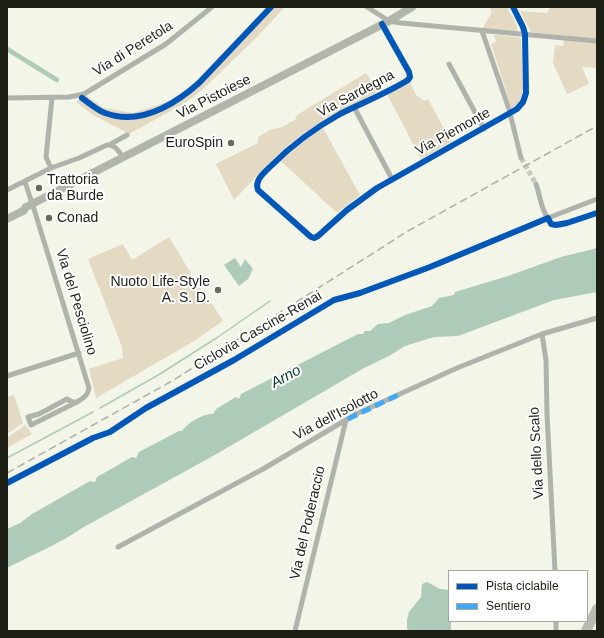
<!DOCTYPE html>
<style>
body{margin:0}
#map{position:relative;width:604px;height:638px;overflow:hidden;background:#f2f5e7;font-family:Helvetica,sans-serif}
canvas{display:block}
.frame{position:absolute;inset:0;border:8px solid #1d1f15;pointer-events:none}
.legend{position:absolute;left:448px;top:570px;width:140px;height:52px;box-sizing:border-box;background:#fff;border:1px solid #a5a5a1;margin:0;padding:5px 7px;list-style:none;font-size:12px;color:#1d1f15}
.legend li{display:flex;align-items:center;gap:8px;height:20px}
.legend b{width:20px;border:1px solid #a5a5a1}
</style>
<div id="map">
<canvas width="604" height="638"></canvas>
<div class="frame"></div>
<ul class="legend">
<li><b style="height:5px;background:#0057b8"></b>Pista ciclabile</li>
<li><b style="height:5px;background:#3fa9f5"></b>Sentiero</li>
</ul>
</div>
<script>
const ctx = document.querySelector('canvas').getContext('2d');
ctx.lineJoin = 'round';
function fill(path, color) { ctx.fillStyle = color; ctx.fill(path, 'evenodd'); }
function strokePath(path, color, width, dash) { ctx.strokeStyle = color; ctx.lineWidth = width; ctx.lineCap = dash ? 'butt' : 'round'; ctx.setLineDash(dash || []); ctx.stroke(path); }
function label(font, color, halo, rows, align = 'center') {
  ctx.font = font + ' Helvetica,sans-serif'; ctx.lineWidth = 4; ctx.setLineDash([]); ctx.textBaseline = 'middle'; ctx.strokeStyle = halo; ctx.fillStyle = color; for (const [text, x, y, turn = 0] of rows) {
    ctx.save(); ctx.translate(x, y); ctx.rotate((+turn || 0) * Math.PI / 180); ctx.textAlign = isNaN(turn) ? turn : align; if (halo) ctx.strokeText(text, 0, 0); ctx.fillText(text, 0, 0); ctx.restore();
  }
}
fill(new Path2D(`
 M 267,7 L 285,7 L 255,39 L 202,90 L 185,103 L 129,134 L 90,113 L 76,102 L 86,95 L 104,108 L 133,113 L 167,102 L 187,90 Z
 M 492,7 L 507,7 L 518,28 L 517,31 L 482,29 L 492,12 L 490,10 Z
 M 550,7 L 597,7 L 597,39 L 531,32 L 520,11 L 547,13 Z
 M 494,35 L 518,37 L 521,39 L 523,90 L 519,102 L 512,109 L 491,44 L 496,42 Z
 M 564,39 L 597,43 L 597,68 L 582,67 L 589,84 L 567,94 L 553,63 L 555,45 L 563,46 Z
 M 366,73 L 378,92 C 347,107 315,122 289,145 C 269,162 252,181 234,200 L 216,164 L 258,143 L 258,137 L 270,130 L 282,127 L 295,120 L 297,115 Z
 M 410,82 L 416,95 L 425,101 L 428,99 L 451,142 L 421,159 L 387,94 Z
 M 323,128 L 360,195 L 337,213 L 281,161 L 303,142 Z
 M 169,237 L 207,300 L 209,299 L 223,321 L 194,341 L 96,398 L 89,369 L 123,358 L 122,347 L 88,259 L 123,244 L 132,260 Z
 M 14,395 L 23,423 L 7,434 L 7,397 Z
 M 25,425 L 32,434 L 7,448 L 7,438 Z`), '#e4d9c3');
fill(new Path2D(`
 M 597,248 L 597,292 L 554,300 L 458,336 L 434,337 L 405,346 L 389,356 L 364,368 L 213,456 L 82,528 C 59,544 32,555 7,568 L 7,529 L 20,523 L 32,514 L 90,481 L 95,482 L 97,477 L 132,457 L 136,458 L 139,452 L 179,431 L 182,431 C 187,423 204,413 213,414 L 216,409 L 236,397 L 239,399 L 241,394 L 358,334 L 363,334 L 365,331 L 370,331 L 378,324 L 389,323 L 405,315 L 432,306 L 439,298 L 454,295 L 455,292 L 508,276 L 561,257 Z
 M 235,258 L 241,267 L 245,259 L 253,269 L 248,279 L 239,286 L 224,265 Z
 M 427,582 L 440,589 L 449,590 L 449,621 L 451,621 L 451,631 L 412,631 L 407,629 L 407,620 L 409,612 L 421,597 L 422,584 Z`), '#adcbb8');
strokePath(new Path2D(`
 M 100,408 L 160,374 L 218,337 L 270,301
 M 7,458 L 93,412`), '#adcbb8', 1.5);
strokePath(new Path2D(`
 M 7,49 L 57,80`), '#adcbb8', 4.5);
strokePath(new Path2D(`
 M 521,158 L 536,184`), '#c7cabd', 5, [5, 2.5]);
strokePath(new Path2D(`
 M 367,7 L 389,21 L 401,23 L 597,41
 M 382,24 L 409,72 L 410,77 L 408,80 C 387,93 362,103 340,114 C 315,128 292,145 272,165 C 265,172 254,180 258,190 L 311,237 L 314,238 L 318,236 L 347,210 L 377,188 L 517,109 L 523,102 L 526,93 L 525,34 L 523,27 L 513,7
 M 482,31 L 509,109 L 521,158
 M 449,64 L 484,129
 M 7,98 L 69,97 L 84,94 L 166,44 L 212,7
 M 354,107 L 392,179
 M 109,145 L 127,135
 M 51,168 L 46,157 L 52,98
 M 25,182 L 34,209 L 89,388 C 88,396 83,398 77,402 L 31,425 L 28,417 L 39,414 L 67,399 L 72,402 L 77,402
 M 536,184 C 540,194 541,211 548,218 L 597,199
 M 7,190 L 51,168 L 79,158 L 107,145 C 115,144 119,152 123,157
 M 542,334 L 546,360 L 547,414 L 555,571
 M 7,376 L 79,353
 M 118,547 L 263,469 L 356,414 L 457,368 L 542,334 L 597,318
 M 556,621 L 556,631
 M 295,631 L 346,420`), '#afb3ac', 5);
strokePath(new Path2D(`
 M 7,219 L 23,211 L 26,207 L 32,204 L 389,21 L 412,7`), '#b1b5ac', 8);
strokePath(new Path2D(`
 M 586,631 L 597,609`), '#b6bab0', 10);
strokePath(new Path2D(`
 M 7,473 L 172,381 L 408,231 L 597,126`), '#adb0a7', 1.5, [8, 4]);
strokePath(new Path2D(`
 M 348,419 L 398,395`), '#3fa9f5', 5, [10, 5]);
strokePath(new Path2D(`
 M 382,24 L 409,72 L 410,77 L 408,80 C 387,93 362,103 340,114 C 315,128 292,145 272,165 C 265,172 254,180 258,190 L 311,237 L 314,238 L 318,236 L 347,210 L 377,188 L 517,109 L 523,102 L 526,93 L 525,34 L 523,27 L 513,7
 M 82,98 C 89,103 97,110 105,113 C 140,126 174,105 199,83 L 271,7
 M 7,483 L 93,438 L 110,432 L 146,408 L 234,360 L 334,300 L 360,293 L 430,267 L 548,218 L 551,224 L 556,225 L 567,223 L 597,213`), '#0057b8', 6);
for (const [x, y, r, color] of [
 [231,143,4,"#686a5e"],
 [39,188,4,"#686a5e"],
 [49,218,4,"#686a5e"],
 [218,290,4,"#686a5e"]
]) { const dot = new Path2D(); dot.arc(x, y, r, 0, 2 * Math.PI); ctx.fillStyle = color; ctx.fill(dot); strokePath(dot, '#fff', 1.5); }
label('14px', '#1d1f15', '#fff', [
 ["Via di Peretola",133,49,-32],
 ["Via Sardegna",356,94,-28],
 ["Via Pistoiese",214,97,-27],
 ["Via Piemonte",453,132,-29],
 ["Via del Pesciolino",76,302,73],
 ["Ciclovia Cascine-Renai",258,331,-30],
 ["Via dell'Isolotto",336,415,-28],
 ["Via dello Scalo",537,453,-93],
 ["Via del Poderaccio",308,523,-77]
]);
label('14px', '#1d1f15', '#fff', [
 ["EuroSpin",223,143],
 ["Trattoria",47,180,"left"],
 ["da Burde",47,196,"left"],
 ["Conad",57,218,"left"],
 ["Nuoto Life-Style",210,282],
 ["A. S. D.",210,298]
], 'right');
label('italic 15px', '#073f2a', '#fff', [
 ["Arno",286,377,-29]
]);
</script>
